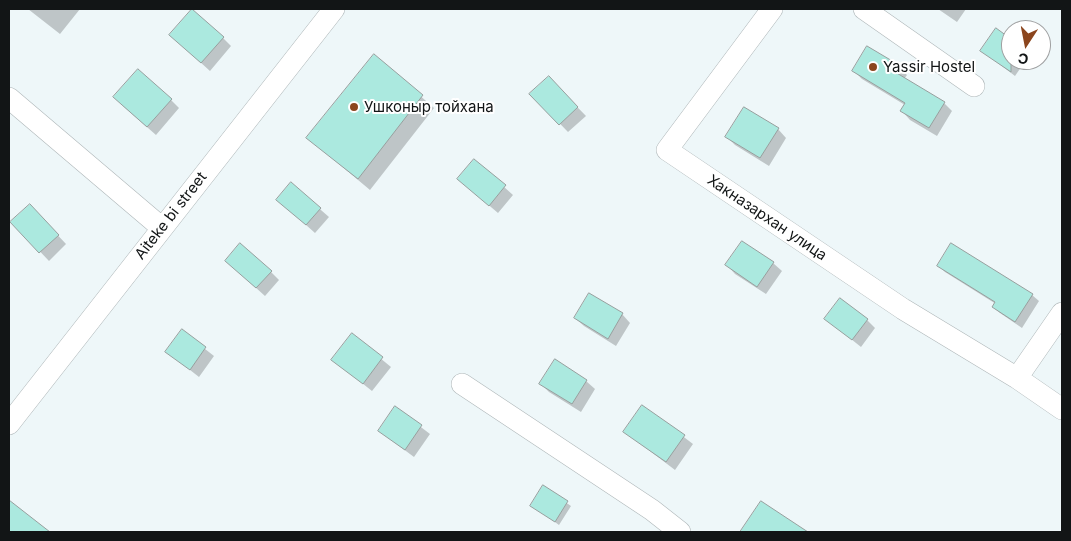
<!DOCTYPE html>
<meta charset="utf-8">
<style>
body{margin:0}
#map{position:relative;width:1071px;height:541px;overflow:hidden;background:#eef7f9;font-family:Inter,sans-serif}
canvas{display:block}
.frame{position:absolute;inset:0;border:10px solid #121516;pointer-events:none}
.north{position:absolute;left:1001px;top:20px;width:50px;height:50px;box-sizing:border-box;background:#fff;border:1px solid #a0a1a2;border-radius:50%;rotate:191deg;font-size:14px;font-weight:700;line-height:20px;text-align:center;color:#121516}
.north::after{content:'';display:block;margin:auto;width:18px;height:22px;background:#8b451d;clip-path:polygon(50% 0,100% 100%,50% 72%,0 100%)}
</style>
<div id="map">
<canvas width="1071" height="541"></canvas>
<div class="frame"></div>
<div class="north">С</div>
</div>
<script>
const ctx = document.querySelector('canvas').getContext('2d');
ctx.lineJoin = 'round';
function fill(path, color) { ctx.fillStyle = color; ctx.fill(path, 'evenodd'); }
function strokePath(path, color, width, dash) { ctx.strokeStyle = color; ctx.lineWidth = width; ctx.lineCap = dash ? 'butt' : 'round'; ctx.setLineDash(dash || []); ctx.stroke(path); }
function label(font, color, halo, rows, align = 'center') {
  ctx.font = font + ' Inter,sans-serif'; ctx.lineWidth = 4; ctx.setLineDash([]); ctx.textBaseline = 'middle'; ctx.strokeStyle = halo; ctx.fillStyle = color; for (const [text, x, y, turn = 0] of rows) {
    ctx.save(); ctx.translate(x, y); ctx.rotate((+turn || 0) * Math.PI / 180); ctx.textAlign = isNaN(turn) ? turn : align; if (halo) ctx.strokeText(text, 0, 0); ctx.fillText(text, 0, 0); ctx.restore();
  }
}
fill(new Path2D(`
 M 28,9 L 80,9 L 60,34 Z
 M 938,9 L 966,9 L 957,22 Z
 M 223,38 L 231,46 L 210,71 L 179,43 Z
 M 1011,40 L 1011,60 L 1026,60 L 1015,76 L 981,50 Z
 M 868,47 L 898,66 L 907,75 L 904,79 L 944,103 L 952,111 L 937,136 L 910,120 L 902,111 L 905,105 L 862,79 L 853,70 Z
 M 375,56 L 434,108 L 370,190 L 308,138 Z
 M 549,78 L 586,116 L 568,132 L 531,94 Z
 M 171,100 L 179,108 L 156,135 L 123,106 Z
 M 778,129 L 786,138 L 769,166 L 735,145 L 727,137 Z
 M 474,160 L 513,195 L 498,213 L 458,179 Z
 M 291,184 L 329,217 L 315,233 L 278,200 Z
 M 38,214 L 66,244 L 49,261 L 12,222 Z
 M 773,263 L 782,271 L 766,294 L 735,274 L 727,265 Z
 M 939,266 L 1032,295 L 1039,301 L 1022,328 L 1000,313 L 993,307 L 996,304 L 945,272 Z
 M 235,269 L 271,272 L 279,280 L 265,296 Z
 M 622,314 L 630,323 L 616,346 L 584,326 L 575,318 Z
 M 826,319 L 867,320 L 875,328 L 861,347 Z
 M 182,331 L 214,356 L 199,377 L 167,352 Z
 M 352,335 L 391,367 L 372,391 L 333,360 Z
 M 586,381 L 595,389 L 581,412 L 549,392 L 541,384 Z
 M 643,406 L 693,444 L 675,470 L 625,432 Z
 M 396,408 L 430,434 L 414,457 L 379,431 Z
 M 543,487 L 571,506 L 559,525 L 531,505 Z
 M 16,507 L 48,532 L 9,532 L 9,516 Z
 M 745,526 L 796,526 L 802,532 L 752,532 Z`), '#0003');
const building = new Path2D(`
 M 192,9 L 224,37 L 201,63 L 169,35 Z
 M 996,28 L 1011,39 L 1011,72 L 980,51 Z
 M 867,46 L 899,65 L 895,72 L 945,102 L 929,128 L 900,111 L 905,103 L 852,71 Z
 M 374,54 L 423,95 L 358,179 L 306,138 Z
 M 138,69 L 172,99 L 147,127 L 113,97 Z
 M 549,76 L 578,107 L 559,125 L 529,94 Z
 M 744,107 L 779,128 L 760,158 L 725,137 Z
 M 474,159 L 506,185 L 489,206 L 457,179 Z
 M 291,182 L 321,208 L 306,225 L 276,200 Z
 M 30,204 L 59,235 L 39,253 L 10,222 Z
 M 742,241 L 774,262 L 757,287 L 725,265 Z
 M 240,243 L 272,271 L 256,288 L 225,261 Z
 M 951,243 L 1033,294 L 1015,322 L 992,307 L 995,302 L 937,266 Z
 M 589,293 L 623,313 L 608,339 L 574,318 Z
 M 840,298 L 868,319 L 852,340 L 824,319 Z
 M 182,329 L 206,347 L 190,370 L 165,352 Z
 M 352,333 L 383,357 L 363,384 L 331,360 Z
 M 555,359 L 587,380 L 572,404 L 539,384 Z
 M 642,405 L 685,435 L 666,462 L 623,432 Z
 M 395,406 L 422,425 L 405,450 L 378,431 Z
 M 543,485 L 568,501 L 555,522 L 530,506 Z
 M 9,500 L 50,532 L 9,532 Z
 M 761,501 L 808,532 L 740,532 Z`);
fill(building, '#abe9df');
strokePath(building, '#979f9e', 1);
const minor = new Path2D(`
 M 772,9 L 667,150 L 903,309 L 1017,378 L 1062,409
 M 864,9 L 974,86
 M 9,98 L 162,228
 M 1017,378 L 1062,313
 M 462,384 L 652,510 L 680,532
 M 9,424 L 334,9`);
strokePath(minor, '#aeb6b8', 22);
strokePath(minor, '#fff', 21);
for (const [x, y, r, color] of [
 [873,67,5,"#8b451d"],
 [354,107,5,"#8b451d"]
]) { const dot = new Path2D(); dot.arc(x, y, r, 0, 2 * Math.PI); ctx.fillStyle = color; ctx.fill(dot); strokePath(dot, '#fff', 2); }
label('15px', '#121516', '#fff', [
 ["Yassir Hostel",883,67],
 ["Ушконыр тойхана",364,107]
], 'left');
label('15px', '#121516', '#fff', [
 ["Aiteke bi street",171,216,-52],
 ["Хакназархан улица",767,218,34]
]);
</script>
